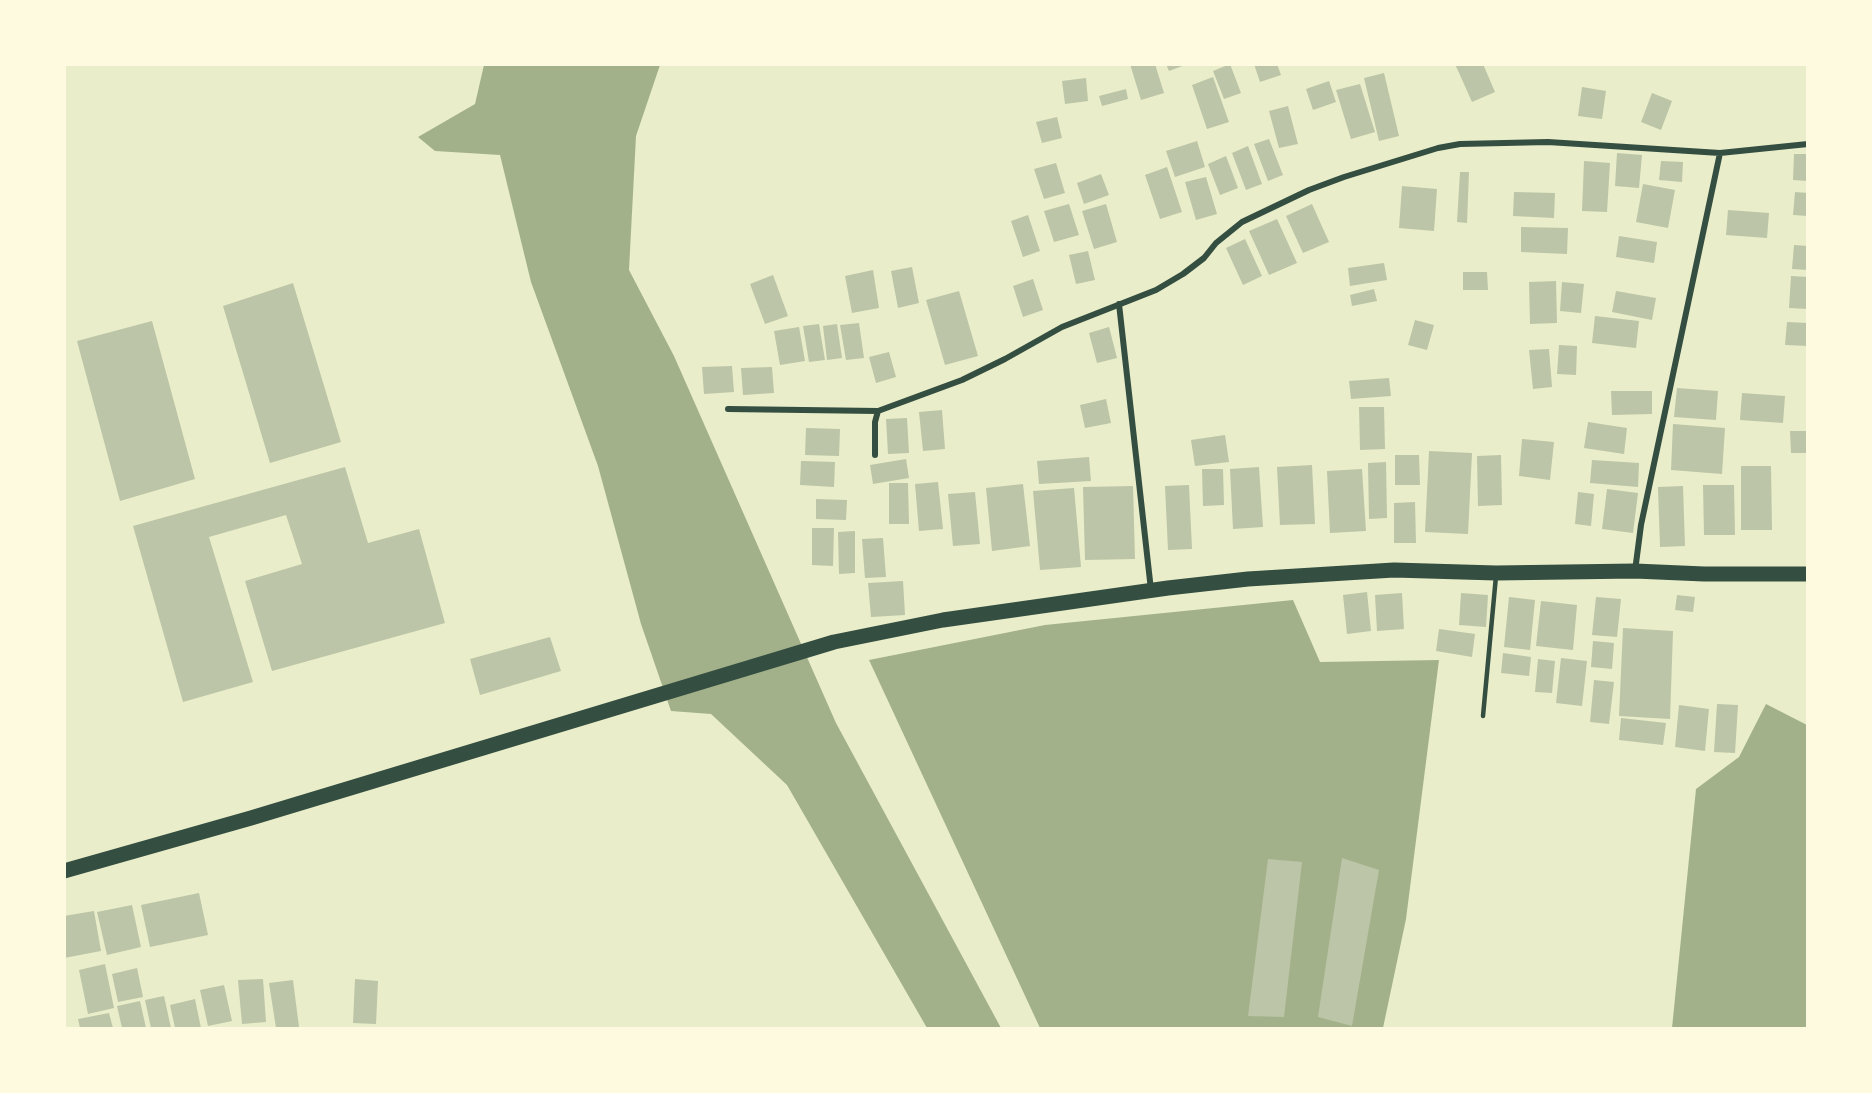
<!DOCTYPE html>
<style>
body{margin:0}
#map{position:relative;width:1872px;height:1093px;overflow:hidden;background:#e9edc9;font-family:Helvetica,sans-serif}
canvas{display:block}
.frame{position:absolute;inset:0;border:66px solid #fefae0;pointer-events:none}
</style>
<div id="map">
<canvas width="1872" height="1093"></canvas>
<div class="frame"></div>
</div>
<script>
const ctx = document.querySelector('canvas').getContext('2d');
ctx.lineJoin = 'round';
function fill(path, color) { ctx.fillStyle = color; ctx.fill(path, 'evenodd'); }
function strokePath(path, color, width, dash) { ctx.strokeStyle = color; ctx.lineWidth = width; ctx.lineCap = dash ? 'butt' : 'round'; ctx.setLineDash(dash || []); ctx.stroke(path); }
fill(new Path2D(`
 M 484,65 L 660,65 L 636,136 L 629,270 L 674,356 L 836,723 L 1001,1028 L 927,1028 L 787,785 L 711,714 L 671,711 L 641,624 L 598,466 L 531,282 L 500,155 L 435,151 L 418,137 L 475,104 Z
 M 1293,600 L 1320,662 L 1439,660 L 1406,919 L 1383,1028 L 1040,1028 L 869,660 L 1045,625 Z
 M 1766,704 L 1807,725 L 1807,1028 L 1672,1028 L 1696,789 L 1739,757 Z`), '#a3b18a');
fill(new Path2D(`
 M 1130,64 L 1155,64 L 1164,93 L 1141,100 Z
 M 1166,64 L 1185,64 L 1185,65 L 1169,71 Z
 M 1230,64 L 1241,93 L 1224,99 L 1213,71 Z
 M 1254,64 L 1277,64 L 1281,75 L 1260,82 Z
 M 1455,64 L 1483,64 L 1495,92 L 1472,102 Z
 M 1384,73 L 1399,136 L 1379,141 L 1364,78 Z
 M 1213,77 L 1229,122 L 1207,129 L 1192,85 Z
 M 1086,78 L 1088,101 L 1065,104 L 1062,81 Z
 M 1329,81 L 1336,102 L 1313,110 L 1306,89 Z
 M 1360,84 L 1375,132 L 1351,139 L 1336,90 Z
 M 1582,87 L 1606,91 L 1602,119 L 1578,116 Z
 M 1126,89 L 1128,99 L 1102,106 L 1099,96 Z
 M 1652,93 L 1672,101 L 1661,130 L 1641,122 Z
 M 1288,106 L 1298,144 L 1279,148 L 1269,111 Z
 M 1057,117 L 1062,138 L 1042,143 L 1036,122 Z
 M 1269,139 L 1283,175 L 1268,181 L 1254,144 Z
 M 1197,141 L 1205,167 L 1175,177 L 1166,151 Z
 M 1248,146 L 1262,184 L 1246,190 L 1232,153 Z
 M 1617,153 L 1642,155 L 1639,188 L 1615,186 Z
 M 1794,154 L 1808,154 L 1808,181 L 1793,180 Z
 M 1226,156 L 1238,188 L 1220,195 L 1208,164 Z
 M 1584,161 L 1610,163 L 1607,212 L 1582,211 Z
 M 1661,161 L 1683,162 L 1682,182 L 1659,180 Z
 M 1056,163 L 1065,193 L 1044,199 L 1034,169 Z
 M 1167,167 L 1182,212 L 1160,219 L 1145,175 Z
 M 1460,172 L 1469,172 L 1467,223 L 1457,222 Z
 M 1101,174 L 1109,195 L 1084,204 L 1077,183 Z
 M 1206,177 L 1217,214 L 1196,220 L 1185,182 Z
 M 1643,184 L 1675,190 L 1668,228 L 1636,222 Z
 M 1402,186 L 1437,189 L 1434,231 L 1399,228 Z
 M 1514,192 L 1555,193 L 1554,218 L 1513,216 Z
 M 1795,192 L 1808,193 L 1808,216 L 1793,215 Z
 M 1069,204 L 1079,235 L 1054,242 L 1044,211 Z
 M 1106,204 L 1117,242 L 1094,249 L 1082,211 Z
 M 1312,204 L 1329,242 L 1303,253 L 1286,216 Z
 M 1728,210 L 1769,213 L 1767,238 L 1726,235 Z
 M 1028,215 L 1040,251 L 1023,257 L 1011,221 Z
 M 1277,219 L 1297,263 L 1269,275 L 1249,231 Z
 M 1521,227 L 1568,228 L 1567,254 L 1521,252 Z
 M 1619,236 L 1657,242 L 1654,263 L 1616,257 Z
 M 1245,239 L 1262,276 L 1243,285 L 1226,248 Z
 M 1794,245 L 1808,246 L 1808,270 L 1792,269 Z
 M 1088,251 L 1095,280 L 1076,284 L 1069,255 Z
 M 1384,263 L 1387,280 L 1350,286 L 1348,268 Z
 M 912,267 L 919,303 L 898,308 L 891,271 Z
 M 873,270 L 879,308 L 852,313 L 845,276 Z
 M 1463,272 L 1487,272 L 1488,290 L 1463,290 Z
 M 773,275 L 788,316 L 765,324 L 750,284 Z
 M 1791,276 L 1808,277 L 1808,309 L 1789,308 Z
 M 1033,279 L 1043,310 L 1023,317 L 1013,286 Z
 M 1556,281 L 1557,323 L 1530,324 L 1529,282 Z
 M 1562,282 L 1584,284 L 1581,313 L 1560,311 Z
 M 293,283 L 341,442 L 270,463 L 223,306 Z
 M 1374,289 L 1377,301 L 1352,306 L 1350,295 Z
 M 959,291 L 978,356 L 945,365 L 926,300 Z
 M 1616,291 L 1656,298 L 1652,320 L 1612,312 Z
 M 1595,316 L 1639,321 L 1636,348 L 1592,343 Z
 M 1415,320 L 1434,325 L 1427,350 L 1408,345 Z
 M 152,321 L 195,479 L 120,501 L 77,341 Z
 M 1787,322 L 1808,323 L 1808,346 L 1785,345 Z
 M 859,323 L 864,358 L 846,360 L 840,325 Z
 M 819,324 L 825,360 L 809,362 L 803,326 Z
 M 837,324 L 842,358 L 827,360 L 823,326 Z
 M 799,327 L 805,361 L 780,365 L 774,331 Z
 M 1109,327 L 1117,358 L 1097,363 L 1089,333 Z
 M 1559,345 L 1577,346 L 1576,375 L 1557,374 Z
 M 1549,349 L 1552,387 L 1533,389 L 1529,350 Z
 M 889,352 L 896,377 L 876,383 L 869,357 Z
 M 732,366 L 734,392 L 704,394 L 702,367 Z
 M 772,367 L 774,393 L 743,395 L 741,368 Z
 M 1389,378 L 1391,396 L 1351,399 L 1349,381 Z
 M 1677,388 L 1718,391 L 1716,420 L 1674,417 Z
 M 1611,391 L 1652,391 L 1652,414 L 1612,415 Z
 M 1742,393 L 1785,396 L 1783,423 L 1740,420 Z
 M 1106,399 L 1111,423 L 1085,428 L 1080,405 Z
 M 1359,407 L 1384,407 L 1385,449 L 1360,450 Z
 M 942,410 L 945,449 L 923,451 L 919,412 Z
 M 907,418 L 909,453 L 888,454 L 886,419 Z
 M 1588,422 L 1627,428 L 1624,454 L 1584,448 Z
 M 1673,424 L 1725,428 L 1722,474 L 1671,470 Z
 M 806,428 L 840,429 L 839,456 L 805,455 Z
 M 1790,431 L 1808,431 L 1808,453 L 1791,453 Z
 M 1225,435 L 1229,462 L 1195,466 L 1191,440 Z
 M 1522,439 L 1554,442 L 1550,480 L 1519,476 Z
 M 1429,451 L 1472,453 L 1468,534 L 1425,532 Z
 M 1395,455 L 1419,455 L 1420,485 L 1395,485 Z
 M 1501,455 L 1502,505 L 1478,506 L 1477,456 Z
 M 1089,457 L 1091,481 L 1039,484 L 1037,461 Z
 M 906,459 L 909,478 L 873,484 L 870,465 Z
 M 1592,460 L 1639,463 L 1638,487 L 1590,483 Z
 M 801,461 L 835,462 L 834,487 L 800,485 Z
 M 1386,462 L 1387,518 L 1369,519 L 1368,463 Z
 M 1312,465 L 1315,524 L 1280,525 L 1277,467 Z
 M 1741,466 L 1771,466 L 1772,530 L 1741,530 Z
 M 345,467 L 368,543 L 419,529 L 445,623 L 272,671 L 245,581 L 302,564 L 286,515 L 209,537 L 253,682 L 183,702 L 133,526 Z
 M 1259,467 L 1263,527 L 1233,529 L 1230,469 Z
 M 1202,469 L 1223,469 L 1224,505 L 1203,506 Z
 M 1362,469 L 1366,531 L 1330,533 L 1327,471 Z
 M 938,482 L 943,529 L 919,531 L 915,484 Z
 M 889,483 L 908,483 L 909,524 L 889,524 Z
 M 1023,484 L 1030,546 L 992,551 L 986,488 Z
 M 1189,485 L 1192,549 L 1168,550 L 1165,486 Z
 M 1703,485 L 1734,485 L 1735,535 L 1704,535 Z
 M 1133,486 L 1135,559 L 1085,560 L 1083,487 Z
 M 1683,486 L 1685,546 L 1660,547 L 1658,487 Z
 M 1074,488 L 1081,567 L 1040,570 L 1033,491 Z
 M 1607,489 L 1638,493 L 1633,533 L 1602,529 Z
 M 975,492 L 980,544 L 953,546 L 948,494 Z
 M 1578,492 L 1594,494 L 1591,526 L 1575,524 Z
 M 816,499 L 847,500 L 846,520 L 816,519 Z
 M 1415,502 L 1416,543 L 1394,543 L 1394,503 Z
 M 812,528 L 834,528 L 833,566 L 812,565 Z
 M 855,531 L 855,573 L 839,574 L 838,532 Z
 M 883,538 L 886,577 L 865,578 L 862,539 Z
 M 903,581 L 905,615 L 871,617 L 868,583 Z
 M 1367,592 L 1371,631 L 1347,634 L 1343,595 Z
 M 1402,593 L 1404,629 L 1377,631 L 1375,595 Z
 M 1461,593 L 1488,595 L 1486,627 L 1459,625 Z
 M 1677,595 L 1695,597 L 1693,612 L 1675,610 Z
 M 1509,597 L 1535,600 L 1530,650 L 1504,647 Z
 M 1596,597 L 1621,599 L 1617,637 L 1592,635 Z
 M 1541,601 L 1577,605 L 1573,650 L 1536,646 Z
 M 1623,628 L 1673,631 L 1670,719 L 1619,716 Z
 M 1439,629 L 1475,634 L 1472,657 L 1436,651 Z
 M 550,637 L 561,671 L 480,695 L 470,659 Z
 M 1593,641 L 1614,643 L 1612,669 L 1591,667 Z
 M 1503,653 L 1531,657 L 1529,676 L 1501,673 Z
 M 1561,658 L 1587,661 L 1582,706 L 1556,703 Z
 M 1538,659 L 1555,661 L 1552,693 L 1535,692 Z
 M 1594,680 L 1614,682 L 1609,724 L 1590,722 Z
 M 1717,704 L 1738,705 L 1735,753 L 1714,752 Z
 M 1679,705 L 1709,709 L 1705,751 L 1675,747 Z
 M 1621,718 L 1666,723 L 1663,745 L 1619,740 Z
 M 1342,858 L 1379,870 L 1352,1026 L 1318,1017 Z
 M 1268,859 L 1302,862 L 1284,1017 L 1248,1016 Z
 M 199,893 L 208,935 L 150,947 L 141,905 Z
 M 132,905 L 141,947 L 107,955 L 97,912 Z
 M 94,911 L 101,951 L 64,958 L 64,916 Z
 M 105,964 L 114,1008 L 88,1014 L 79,970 Z
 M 137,968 L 143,997 L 118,1002 L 112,974 Z
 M 263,979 L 266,1022 L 242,1024 L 238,980 Z
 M 355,979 L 378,981 L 376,1024 L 353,1023 Z
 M 293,980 L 299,1027 L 276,1028 L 269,983 Z
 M 224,985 L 232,1021 L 208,1026 L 200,990 Z
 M 164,996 L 171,1028 L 151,1028 L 145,1000 Z
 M 195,999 L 201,1028 L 175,1028 L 170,1005 Z
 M 140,1001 L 146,1028 L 122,1028 L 117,1006 Z
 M 109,1013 L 113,1028 L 80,1028 L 78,1019 Z`), '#bcc5a7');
strokePath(new Path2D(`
 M 1483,716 L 1496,576`), '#344e41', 4.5);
strokePath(new Path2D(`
 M 1119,304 L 1151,590
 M 728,409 L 878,411
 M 875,455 L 875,422 L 878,411 L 962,380 L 1005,359 L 1062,327 L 1156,290 L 1183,274 L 1204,258 L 1216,243 L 1242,222 L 1309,190 L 1344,177 L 1438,148 L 1460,144 L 1548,142 L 1720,153 L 1808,144
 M 1635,571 L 1641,525 L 1720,153`), '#344e41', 6);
strokePath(new Path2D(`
 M 64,871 L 251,818 L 834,642 L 943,620 L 1168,588 L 1248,579 L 1394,570 L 1496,573 L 1635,571 L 1704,574 L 1808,574`), '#344e41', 15);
</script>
